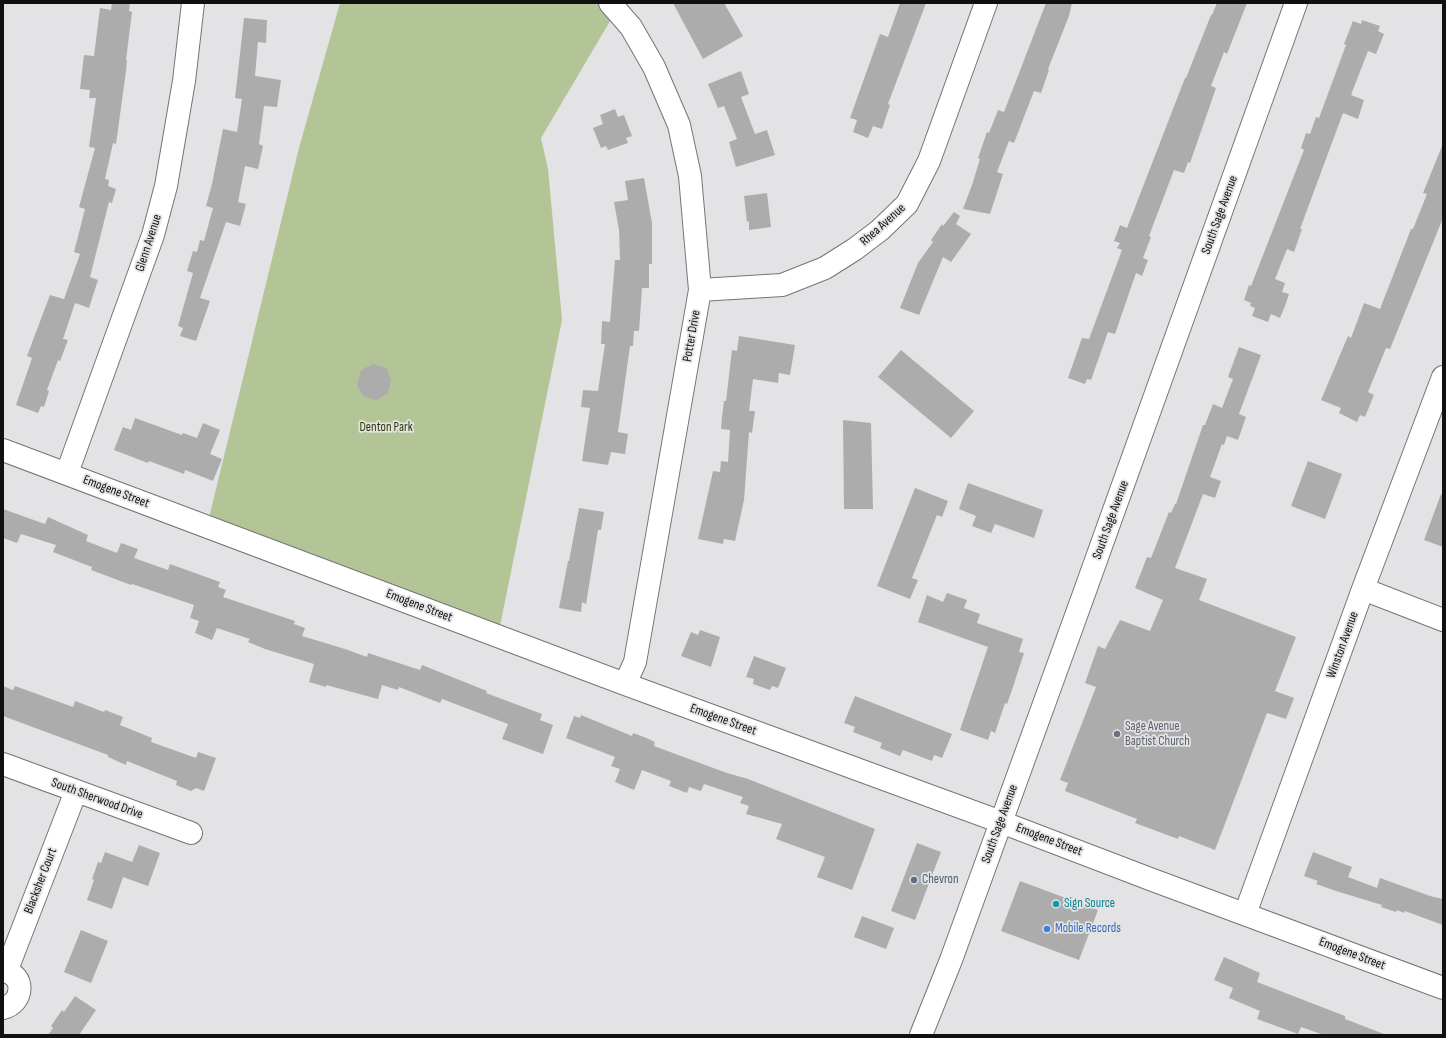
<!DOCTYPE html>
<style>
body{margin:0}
#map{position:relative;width:1446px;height:1038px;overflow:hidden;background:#e3e3e5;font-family:"Sofia Sans Condensed",sans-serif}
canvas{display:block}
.frame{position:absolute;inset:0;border:4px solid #101010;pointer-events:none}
</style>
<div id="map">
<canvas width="1446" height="1038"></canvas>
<div class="frame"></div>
</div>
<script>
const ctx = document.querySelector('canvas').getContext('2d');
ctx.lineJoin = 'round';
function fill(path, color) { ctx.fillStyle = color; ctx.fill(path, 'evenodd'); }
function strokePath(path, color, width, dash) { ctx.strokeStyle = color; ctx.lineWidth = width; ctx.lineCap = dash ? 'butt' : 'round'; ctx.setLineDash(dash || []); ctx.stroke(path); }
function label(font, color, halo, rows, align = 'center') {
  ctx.font = font + ' "Sofia Sans Condensed",sans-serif'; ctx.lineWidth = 3.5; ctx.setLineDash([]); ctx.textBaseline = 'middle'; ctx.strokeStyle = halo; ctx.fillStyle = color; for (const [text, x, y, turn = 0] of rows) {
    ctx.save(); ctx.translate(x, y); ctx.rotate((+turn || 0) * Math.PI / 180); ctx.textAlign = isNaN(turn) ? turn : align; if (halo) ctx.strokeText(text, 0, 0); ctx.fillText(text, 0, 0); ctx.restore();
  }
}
fill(new Path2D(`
 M 340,3 L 610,3 L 616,11 L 541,138 L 548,169 L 562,320 L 498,636 L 207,526 L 299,148 Z`), '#b3c497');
fill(new Path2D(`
 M 112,3 L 130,3 L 129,11 L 132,12 L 126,60 L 127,60 L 126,71 L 116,144 L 113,143 L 105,179 L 109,180 L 108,186 L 116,189 L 112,203 L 109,202 L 90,277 L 98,280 L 89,308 L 75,303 L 63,339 L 68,340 L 60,361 L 58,360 L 47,390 L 49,391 L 44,407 L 41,406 L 38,413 L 16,405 L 32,358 L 27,356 L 50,295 L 64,299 L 80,254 L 74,252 L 85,209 L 79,207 L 95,148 L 89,147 L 96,98 L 89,98 L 90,90 L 80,89 L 84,55 L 94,56 L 100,8 L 111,10 Z
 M 673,3 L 724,3 L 743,36 L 703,59 Z
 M 900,3 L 926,3 L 888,104 L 890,105 L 882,129 L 873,126 L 868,138 L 853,132 L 857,120 L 850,118 L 880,34 L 888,37 Z
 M 1046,3 L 1072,3 L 1069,16 L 1048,69 L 1049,70 L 1041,93 L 1034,91 L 1014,143 L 1009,141 L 997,172 L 1003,174 L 990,214 L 963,209 L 972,185 L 980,159 L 978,158 L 987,132 L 989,133 L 998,110 L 1004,112 Z
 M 1217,3 L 1247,3 L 1227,54 L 1224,52 L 1211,86 L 1216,88 L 1190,163 L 1188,162 L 1184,173 L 1174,170 L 1149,236 L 1151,237 L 1143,258 L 1148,260 L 1142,276 L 1136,273 L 1115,334 L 1108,332 L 1091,380 L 1087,379 L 1085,384 L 1068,378 L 1082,338 L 1089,339 L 1122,250 L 1117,248 L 1120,243 L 1114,241 L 1120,225 L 1127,228 L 1185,78 L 1186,78 L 1211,15 L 1212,15 Z
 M 244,18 L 267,20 L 266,43 L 258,42 L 255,76 L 281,80 L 277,107 L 264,106 L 259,144 L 263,146 L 258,169 L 245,166 L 238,202 L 246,204 L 240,226 L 226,222 L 200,298 L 210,301 L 196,341 L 180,336 L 183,328 L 178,326 L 193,273 L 187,271 L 193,251 L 197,252 L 200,240 L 204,241 L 213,208 L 206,206 L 212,184 L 223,129 L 237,132 L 242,99 L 235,98 Z
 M 1362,20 L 1380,26 L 1378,31 L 1384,34 L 1376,54 L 1368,51 L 1351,95 L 1364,100 L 1358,119 L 1343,113 L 1300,229 L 1302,229 L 1294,252 L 1287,249 L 1275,279 L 1285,283 L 1282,292 L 1289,294 L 1285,306 L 1280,318 L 1271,314 L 1268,322 L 1252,316 L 1255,308 L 1250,306 L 1251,303 L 1244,300 L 1249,285 L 1251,286 L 1304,150 L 1301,148 L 1306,133 L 1310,134 L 1316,117 L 1319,118 L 1346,45 L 1344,44 L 1353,21 L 1361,24 Z
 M 741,71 L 749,94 L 741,97 L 755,134 L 767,130 L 775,155 L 736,167 L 729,142 L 737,139 L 724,106 L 718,108 L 708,84 Z
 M 615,109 L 618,117 L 624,115 L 632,136 L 626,138 L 628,143 L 608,150 L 606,146 L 601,148 L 593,128 L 603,124 L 600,115 Z
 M 1442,146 L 1443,146 L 1443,218 L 1390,349 L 1386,348 L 1368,392 L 1374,395 L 1365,417 L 1360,415 L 1357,422 L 1339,413 L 1341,408 L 1321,400 L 1348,336 L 1351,338 L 1364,303 L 1380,309 L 1411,229 L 1413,229 L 1427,194 L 1423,193 Z
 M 644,178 L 652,223 L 652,264 L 649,264 L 649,288 L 642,288 L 639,331 L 634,331 L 633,346 L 630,346 L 618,432 L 628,434 L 625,454 L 611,452 L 608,465 L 582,461 L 590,408 L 581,407 L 583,390 L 598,391 L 605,344 L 601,344 L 602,321 L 610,322 L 615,260 L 620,260 L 619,230 L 614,202 L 628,200 L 625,181 Z
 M 767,193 L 771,227 L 749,230 L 749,221 L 747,222 L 744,196 Z
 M 954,212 L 960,216 L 956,224 L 971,234 L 951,262 L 943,257 L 919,315 L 900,308 L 918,263 L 933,242 L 931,240 L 942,224 L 943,226 Z
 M 739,336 L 795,345 L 790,375 L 779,373 L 778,383 L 753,379 L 749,411 L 755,411 L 752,433 L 749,432 L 744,500 L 735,541 L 724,539 L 723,544 L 698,539 L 713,471 L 720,472 L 721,461 L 728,462 L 730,430 L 721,429 L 722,417 L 724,401 L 726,401 L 732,350 L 737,351 Z
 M 1239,347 L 1261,355 L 1239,414 L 1246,417 L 1238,440 L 1227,436 L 1224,445 L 1222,444 L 1210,477 L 1221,481 L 1215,498 L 1203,494 L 1175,568 L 1207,579 L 1199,600 L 1296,637 L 1275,691 L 1294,698 L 1286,719 L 1267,713 L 1215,850 L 1179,836 L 1178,839 L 1135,823 L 1137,819 L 1065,791 L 1068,783 L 1060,780 L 1096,687 L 1085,683 L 1098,646 L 1105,649 L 1120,620 L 1150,631 L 1163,600 L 1135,588 L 1147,557 L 1151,558 L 1169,512 L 1171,513 L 1175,504 L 1176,504 L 1203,425 L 1205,425 L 1213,404 L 1222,408 L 1233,379 L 1228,377 Z
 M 901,350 L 974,411 L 951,438 L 878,377 Z
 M 373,364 L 386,368 L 391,380 L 388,393 L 376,400 L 363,396 L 357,385 L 361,370 Z
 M 135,418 L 182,435 L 183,433 L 197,438 L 203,423 L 220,430 L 210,454 L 222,459 L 213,481 L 185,470 L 184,474 L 149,461 L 148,463 L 114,450 L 123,427 L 131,430 Z
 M 843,420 L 871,423 L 873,509 L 844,509 Z
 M 1308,461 L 1342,474 L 1325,519 L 1291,506 Z
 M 968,483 L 1043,510 L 1034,538 L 995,524 L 991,533 L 972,526 L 976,516 L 959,509 Z
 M 915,488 L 948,501 L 942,517 L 937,515 L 912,578 L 918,580 L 910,599 L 877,586 Z
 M 1441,494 L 1443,495 L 1443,547 L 1424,540 Z
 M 579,508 L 604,512 L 601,530 L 598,530 L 586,604 L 582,602 L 581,612 L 559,608 L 568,561 L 569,561 Z
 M 3,509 L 45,524 L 48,517 L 88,535 L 86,541 L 117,553 L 121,543 L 138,549 L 134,558 L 168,570 L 170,564 L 220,582 L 218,587 L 226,590 L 223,597 L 295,621 L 294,624 L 305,628 L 302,636 L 345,649 L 367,657 L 368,653 L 420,670 L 422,665 L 487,691 L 486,693 L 542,714 L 540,720 L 553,725 L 543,754 L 502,739 L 508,724 L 442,699 L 440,703 L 399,687 L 398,690 L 382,685 L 378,699 L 326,685 L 326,687 L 309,682 L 314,664 L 265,649 L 248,642 L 250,639 L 217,628 L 212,640 L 195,633 L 199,621 L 190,618 L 194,605 L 132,584 L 131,585 L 91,570 L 92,567 L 53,552 L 56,545 L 21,534 L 17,543 L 3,538 Z
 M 947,593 L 967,600 L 964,608 L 980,614 L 977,623 L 1023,639 L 1019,652 L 1024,653 L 1011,693 L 1007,704 L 1005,703 L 995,733 L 991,731 L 988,740 L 960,730 L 988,647 L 918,622 L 927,595 L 943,602 Z
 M 700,630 L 720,637 L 711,667 L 681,656 L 691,632 L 698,635 Z
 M 754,656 L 786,668 L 778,688 L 772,686 L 770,690 L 753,684 L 754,679 L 746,677 Z
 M 3,686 L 13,690 L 15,686 L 73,707 L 75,701 L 104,712 L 105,710 L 123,717 L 120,725 L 152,738 L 151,742 L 196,758 L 198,752 L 216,758 L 204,791 L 196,788 L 191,791 L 176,785 L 177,781 L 127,761 L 126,765 L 108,757 L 108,755 L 3,716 Z
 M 855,696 L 952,734 L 942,758 L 934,755 L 932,761 L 903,750 L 900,756 L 880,748 L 882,743 L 853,732 L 855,727 L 844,723 Z
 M 581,715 L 632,736 L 633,733 L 644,737 L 655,742 L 654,746 L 727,773 L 748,779 L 875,829 L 852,890 L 817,877 L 825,857 L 776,839 L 782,824 L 746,814 L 749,806 L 740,803 L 743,797 L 704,784 L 701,791 L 689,787 L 687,793 L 669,786 L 671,781 L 642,770 L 634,790 L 615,782 L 620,769 L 611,766 L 615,757 L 566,738 L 574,716 L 580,718 Z
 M 917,843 L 941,852 L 915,920 L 891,911 Z
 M 139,845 L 160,853 L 148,886 L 123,877 L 112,909 L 87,900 L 94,880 L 92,879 L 98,862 L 101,863 L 105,852 L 132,862 Z
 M 1313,852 L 1352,867 L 1348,877 L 1377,888 L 1380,878 L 1430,896 L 1443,899 L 1443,925 L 1405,911 L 1404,913 L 1397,910 L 1396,912 L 1381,907 L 1382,905 L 1336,891 L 1316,884 L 1318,881 L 1304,876 Z
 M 1020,881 L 1098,910 L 1079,960 L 1001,931 Z
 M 862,916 L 894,928 L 886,949 L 854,937 Z
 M 81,930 L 108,941 L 91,983 L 64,972 Z
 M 1224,957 L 1260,973 L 1257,982 L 1345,1016 L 1345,1019 L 1384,1034 L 1384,1035 L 1324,1035 L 1301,1027 L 1298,1034 L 1257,1019 L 1260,1011 L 1229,998 L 1233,988 L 1214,980 Z
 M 75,996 L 96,1010 L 79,1035 L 48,1035 L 53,1028 L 51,1026 L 62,1010 L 64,1012 Z`), '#adacad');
const minor = new Path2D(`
 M 610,3 L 631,27 L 654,67 L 679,125 L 690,176 L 700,290 L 635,662 L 625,684
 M 700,290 L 782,285 L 825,268 L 855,249 L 880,230 L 907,204 L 929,161 L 986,3
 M 3,450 L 625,684 L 1001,822 L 1150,879 L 1443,988
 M 67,473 L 153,235 L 166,186 L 184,81 L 193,3
 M 1363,589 L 1443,620
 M 3,764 L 191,833
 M 1245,914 L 1363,589 L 1443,377
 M 3,971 C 26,974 24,1003 3,1008
 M 6,972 L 76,791
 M 921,1035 L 951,960 L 1081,602 L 1296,3`);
strokePath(minor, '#747576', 24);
strokePath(minor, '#fff', 22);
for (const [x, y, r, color] of [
 [1117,734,4,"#6b7280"],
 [914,880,4,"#5c6f8a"],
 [1056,904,4,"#0f9aa8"],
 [1047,929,4,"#3f7fe0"]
]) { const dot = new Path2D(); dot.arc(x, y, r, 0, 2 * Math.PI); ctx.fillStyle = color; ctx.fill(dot); strokePath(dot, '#e3e3e5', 1.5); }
label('13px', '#101010', '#e3e3e5', [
 ["South Sage Avenue",1220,215,-70],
 ["Rhea Avenue",883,225,-42],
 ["Glenn Avenue",149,243,-72],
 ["Potter Drive",692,336,-80],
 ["Emogene Street",116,492,21],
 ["South Sage Avenue",1111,520,-70],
 ["Emogene Street",419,606,21],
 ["Winston Avenue",1343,645,-70],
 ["Emogene Street",723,720,20],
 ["South Sherwood Drive",97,799,20],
 ["South Sage Avenue",1000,824,-70],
 ["Emogene Street",1049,840,21],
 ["Blacksher Court",41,881,-69],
 ["Emogene Street",1352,954,21]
]);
label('13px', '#2a3900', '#e3e3e5', [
 ["Denton Park",386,428]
]);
label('13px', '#5b616d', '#e3e3e5', [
 ["Sage Avenue",1125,727],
 ["Baptist Church",1125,742]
], 'left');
label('13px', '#4e5e75', '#e3e3e5', [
 ["Chevron",922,880]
], 'left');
label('13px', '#0d838f', '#e3e3e5', [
 ["Sign Source",1064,904]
], 'left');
label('13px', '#366cbe', '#e3e3e5', [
 ["Mobile Records",1055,929]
], 'left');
</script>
